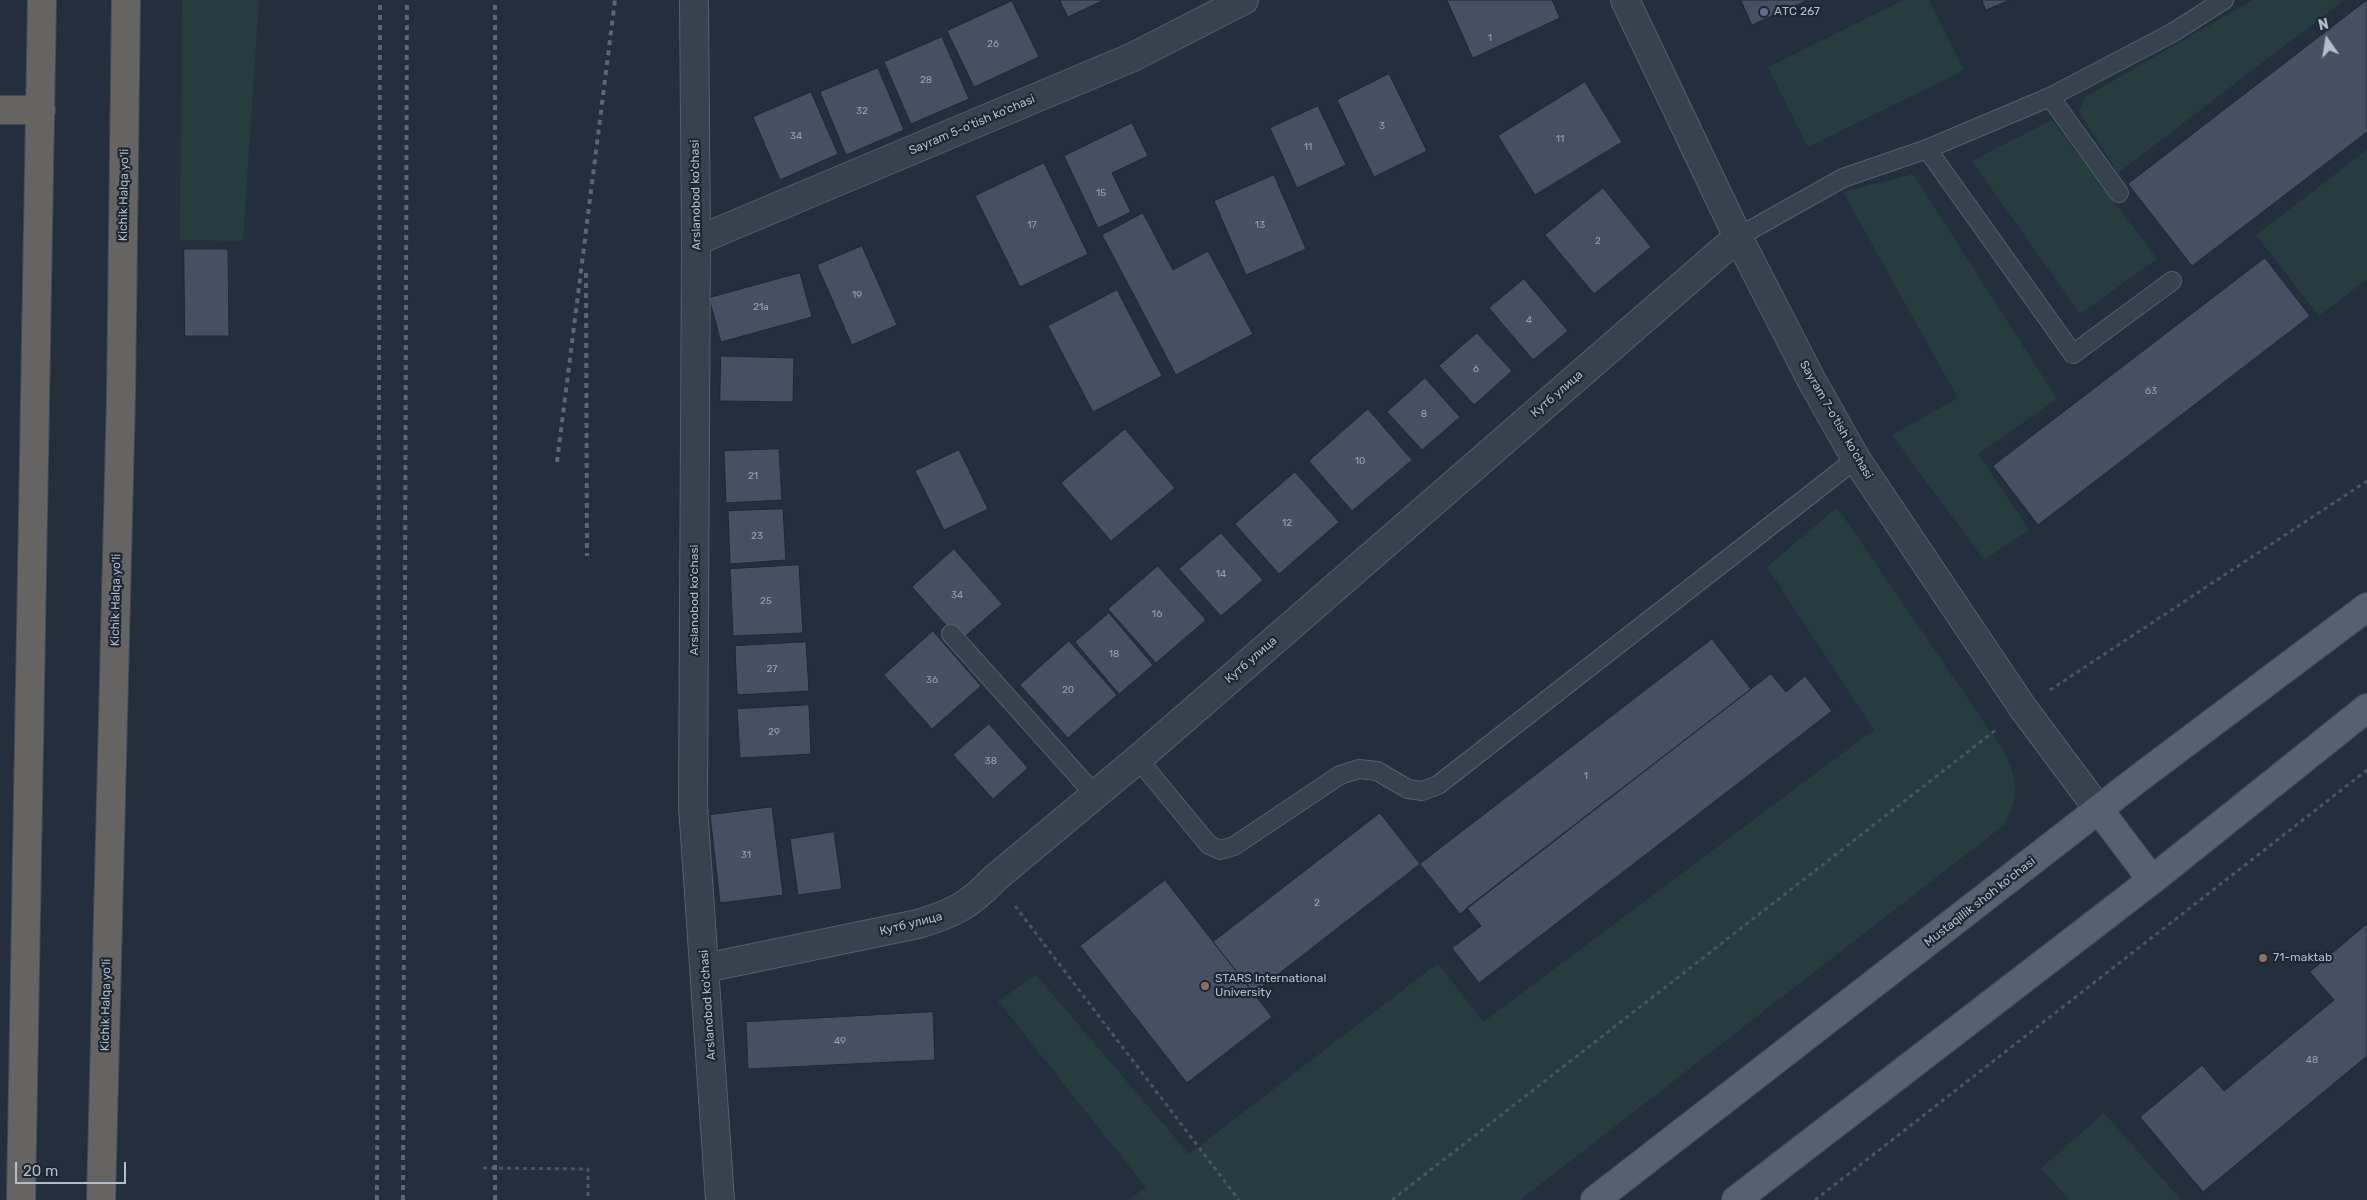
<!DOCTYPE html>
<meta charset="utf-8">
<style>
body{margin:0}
#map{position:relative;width:2367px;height:1200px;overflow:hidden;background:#242f3e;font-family:Rubik,sans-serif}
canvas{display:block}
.north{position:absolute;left:2302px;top:15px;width:50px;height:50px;-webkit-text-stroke:4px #1d2633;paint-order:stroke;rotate:347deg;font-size:14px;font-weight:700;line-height:20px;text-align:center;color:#b4bcc9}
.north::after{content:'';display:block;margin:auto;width:18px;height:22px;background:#b4bcc9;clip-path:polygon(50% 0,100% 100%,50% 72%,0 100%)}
.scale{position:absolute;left:15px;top:1162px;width:111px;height:22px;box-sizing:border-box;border:2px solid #b4bcc9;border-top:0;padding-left:6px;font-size:15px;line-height:18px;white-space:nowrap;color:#b4bcc9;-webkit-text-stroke:4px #1d2633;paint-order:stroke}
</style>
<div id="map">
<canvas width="2367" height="1200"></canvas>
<div class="north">N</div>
<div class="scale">20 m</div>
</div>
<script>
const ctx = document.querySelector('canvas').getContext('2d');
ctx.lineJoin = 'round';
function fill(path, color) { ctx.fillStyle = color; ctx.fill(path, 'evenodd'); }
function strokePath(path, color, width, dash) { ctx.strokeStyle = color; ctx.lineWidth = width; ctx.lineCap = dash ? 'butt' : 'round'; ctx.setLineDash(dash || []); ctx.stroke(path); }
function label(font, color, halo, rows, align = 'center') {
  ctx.font = font + ' Rubik,sans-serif'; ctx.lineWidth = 4.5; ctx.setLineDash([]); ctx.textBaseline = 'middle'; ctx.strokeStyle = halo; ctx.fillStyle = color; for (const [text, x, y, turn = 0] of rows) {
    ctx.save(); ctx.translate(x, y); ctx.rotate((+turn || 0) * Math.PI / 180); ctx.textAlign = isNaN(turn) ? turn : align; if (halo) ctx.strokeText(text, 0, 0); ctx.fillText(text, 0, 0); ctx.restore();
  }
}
fill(new Path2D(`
 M 182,0 L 259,0 L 243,241 L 180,240 Z
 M 1903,0 L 1929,0 L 1964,70 L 1808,147 L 1768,67 Z
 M 2253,0 L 2344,0 L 2118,173 L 2079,112 L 2085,97 Z
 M 2052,120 L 2157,259 L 2080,314 L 1972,161 Z
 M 2367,150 L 2367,279 L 2319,316 L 2256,235 Z
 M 1913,174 L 2057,399 L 1978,454 L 2029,530 L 1984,560 L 1892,435 L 1958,398 L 1843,192 Z
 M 1837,507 L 2005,753 C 2018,782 2019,796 2004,825 L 1520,1200 L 1128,1200 L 1146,1187 L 998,1001 L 1036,975 L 1189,1154 L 1438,963 L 1483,1022 L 1874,730 L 1767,567 Z
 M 2104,1113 L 2181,1200 L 2069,1200 L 2041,1168 Z`), '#263c3f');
const building = new Path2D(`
 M 1060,0 L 1104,0 L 1068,17 Z
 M 1447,0 L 1552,0 L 1560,18 L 1473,58 Z
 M 1741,0 L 1808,0 L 1752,25 Z
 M 1982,0 L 2010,0 L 1986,10 Z
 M 2367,0 L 2367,132 L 2192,266 L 2128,184 Z
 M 1012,1 L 1039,57 L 974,87 L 947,31 Z
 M 942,37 L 969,99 L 911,124 L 884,62 Z
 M 878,68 L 904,130 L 846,155 L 820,92 Z
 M 1389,74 L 1427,151 L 1374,177 L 1337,100 Z
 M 1585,82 L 1622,142 L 1535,195 L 1498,136 Z
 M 811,92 L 838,154 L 780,180 L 753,117 Z
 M 1318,106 L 1346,165 L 1297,188 L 1270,128 Z
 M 1132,123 L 1148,156 L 1112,173 L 1131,212 L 1098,228 L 1064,156 Z
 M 1044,163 L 1088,254 L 1020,287 L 975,196 Z
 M 1274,175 L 1306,249 L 1246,275 L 1214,201 Z
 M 1603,188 L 1651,247 L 1594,294 L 1545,235 Z
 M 1143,213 L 1173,270 L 1208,251 L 1253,334 L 1176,375 L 1102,235 Z
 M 862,246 L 897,325 L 852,345 L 817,265 Z
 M 184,249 L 228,249 L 229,336 L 185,336 Z
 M 2265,258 L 2310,316 L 2038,525 L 1993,466 Z
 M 800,273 L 812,317 L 721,342 L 709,298 Z
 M 1524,279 L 1568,331 L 1533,360 L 1489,308 Z
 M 1117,290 L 1162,376 L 1093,412 L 1048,326 Z
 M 1477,333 L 1512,371 L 1474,405 L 1439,366 Z
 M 721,356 L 794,358 L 793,402 L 720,401 Z
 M 1425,378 L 1460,417 L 1422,450 L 1387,412 Z
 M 1368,409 L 1412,460 L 1352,511 L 1309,461 Z
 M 1125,429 L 1175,488 L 1111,541 L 1061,483 Z
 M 779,449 L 782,500 L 726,503 L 724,451 Z
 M 959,450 L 988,509 L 944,530 L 915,471 Z
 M 1295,472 L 1339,522 L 1279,574 L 1235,524 Z
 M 783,509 L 786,560 L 730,564 L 728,511 Z
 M 1221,533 L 1263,580 L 1221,616 L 1179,569 Z
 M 954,549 L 1002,604 L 960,641 L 912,587 Z
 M 799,565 L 803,633 L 733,636 L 730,569 Z
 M 1158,566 L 1206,620 L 1156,663 L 1108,609 Z
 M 1109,613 L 1153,665 L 1119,694 L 1075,642 Z
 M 933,631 L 981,686 L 932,729 L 884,675 Z
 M 1712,639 L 1751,689 L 1460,914 L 1420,864 Z
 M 1069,641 L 1117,695 L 1068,738 L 1020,685 Z
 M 806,642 L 809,691 L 737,695 L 735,646 Z
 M 1771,674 L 1786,692 L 1805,676 L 1832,711 L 1479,983 L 1452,948 L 1481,926 L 1467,908 Z
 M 809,705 L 811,754 L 740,758 L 737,709 Z
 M 989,724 L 1028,768 L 993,799 L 953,755 Z
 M 772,807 L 783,895 L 720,903 L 710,815 Z
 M 1380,813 L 1420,864 L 1254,993 L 1213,942 Z
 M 834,832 L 842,889 L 798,895 L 790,839 Z
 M 1165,880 L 1272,1017 L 1187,1083 L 1080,946 Z
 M 2367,924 L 2367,1056 L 2203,1192 L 2140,1117 L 2202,1065 L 2224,1091 L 2334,1000 L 2310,972 Z
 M 933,1012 L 935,1060 L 748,1069 L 746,1022 Z`);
fill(building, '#455162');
strokePath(building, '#1f2835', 1);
const service = new Path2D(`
 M 2050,97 L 2119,193
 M 1927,149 L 2073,354 L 2172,281
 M 1738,237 L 1843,178 L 1927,149 L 2050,97 L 2172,33 L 2224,0
 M 951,634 L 1096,796
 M 1138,759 L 1209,845 L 1220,850 L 1234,846 L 1340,775 L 1359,769 L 1377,771 L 1408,789 L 1422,791 L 1438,785 L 1856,459`);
const minor = new Path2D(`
 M 694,0 L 696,241 L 693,806 L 720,1200
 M 696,241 L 1133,57 L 1244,0
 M 705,968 L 918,924 C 952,914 970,905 994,879 L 1138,759 L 1738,237`);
const tertiary = new Path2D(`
 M 1625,0 L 1738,237 L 1812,381 L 1856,459 L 2023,708 L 2099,810`);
const primary = new Path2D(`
 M 2099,810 L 2152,880
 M 1595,1200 L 2139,778 L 2367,607
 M 1736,1200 L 2152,880 L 2367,708`);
const trunk = new Path2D(`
 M 0,110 L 41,110
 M 21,1200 L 42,0
 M 101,1200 L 121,396 L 126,0`);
strokePath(service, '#565f6c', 20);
strokePath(minor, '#565f6c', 30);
strokePath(tertiary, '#565f6c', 30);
strokePath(primary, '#414a57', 30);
strokePath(trunk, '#434c59', 30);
strokePath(new Path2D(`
 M 2050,690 L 2367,481
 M 1015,906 L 1239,1200
 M 483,1168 L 588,1169 L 588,1200
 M 1392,1200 L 1997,729
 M 1815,1200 L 2367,770`), '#44595c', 3, [4, 4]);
strokePath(service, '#38414e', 18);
strokePath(minor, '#38414e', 28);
strokePath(tertiary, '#38414e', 28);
strokePath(primary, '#56606e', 28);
strokePath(trunk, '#656462', 28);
strokePath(new Path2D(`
 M 586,273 L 587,556
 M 557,462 L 615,0
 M 377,1200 L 380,0
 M 403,1200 L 407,0
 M 495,1200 L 495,0`), '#5a6575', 4, [5, 5]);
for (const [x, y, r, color] of [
 [1764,12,5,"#5c6f8a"],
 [2263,958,5,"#8d6e63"],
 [1205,986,5,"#8d6e63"]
]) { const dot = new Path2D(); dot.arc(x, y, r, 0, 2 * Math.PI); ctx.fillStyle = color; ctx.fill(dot); strokePath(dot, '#1d2633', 2); }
label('10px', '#98a1af', null, [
 ["1",1490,38],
 ["26",993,44],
 ["28",926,80],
 ["32",862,111],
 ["3",1382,126],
 ["34",796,136],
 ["11",1560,139],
 ["11",1308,147],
 ["15",1101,193],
 ["17",1032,225],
 ["13",1260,225],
 ["2",1598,241],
 ["19",857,295],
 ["21a",761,307],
 ["4",1529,320],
 ["6",1476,369],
 ["63",2151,391],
 ["8",1424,414],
 ["10",1360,461],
 ["21",753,476],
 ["12",1287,523],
 ["23",757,536],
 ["14",1221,574],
 ["34",957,595],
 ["25",766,601],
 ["16",1157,614],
 ["18",1114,654],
 ["27",772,669],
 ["36",932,680],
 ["20",1068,690],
 ["29",774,732],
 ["38",991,761],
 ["1",1586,776],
 ["31",746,855],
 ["2",1317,903],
 ["49",840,1041],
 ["48",2312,1060]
]);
label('12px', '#b4bcc9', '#1d2633', [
 ["АТС 267",1774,12],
 ["71-maktab",2273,958],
 ["STARS International",1215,979],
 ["University",1215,993]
], 'left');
label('12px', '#b4bcc9', '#1d2633', [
 ["Sayram 5-o'tish ko'chasi",972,125,-23],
 ["Kichik Halqa yo'li",124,195,-89],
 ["Arslanobod ko'chasi",696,195,-91],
 ["Кутб улица",1557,394,-41],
 ["Sayram 7-o'tish ko'chasi",1836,420,60],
 ["Kichik Halqa yo'li",116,600,-89],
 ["Arslanobod ko'chasi",695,600,-90],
 ["Кутб улица",1251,660,-41],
 ["Mustaqillik shoh ko'chasi",1980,902,-38],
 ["Кутб улица",911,924,-14],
 ["Kichik Halqa yo'li",106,1005,-89],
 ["Arslanobod ko'chasi",708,1005,-94]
]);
</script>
